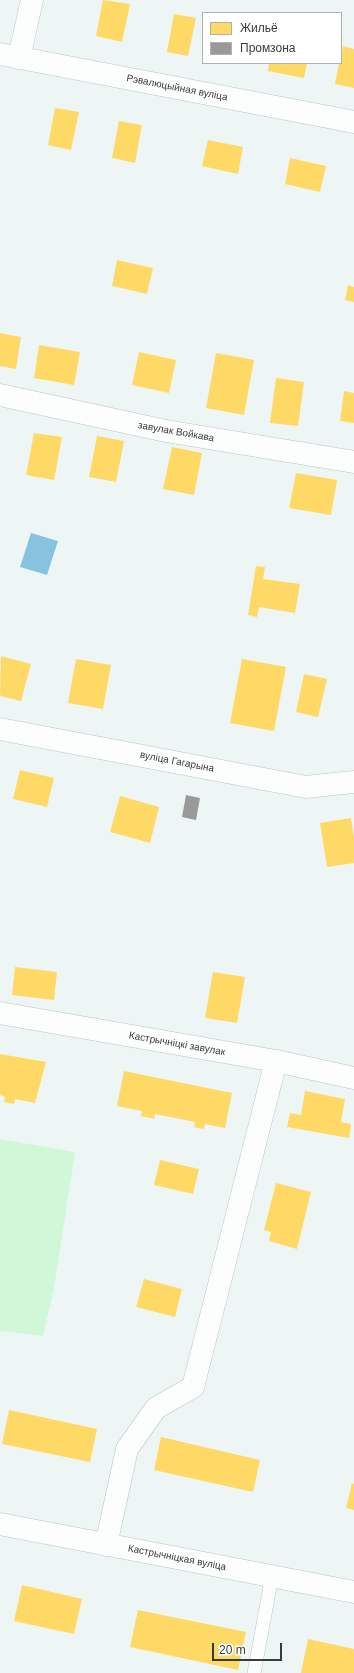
<!DOCTYPE html>
<meta charset="utf-8">
<style>
body{margin:0}
#map{position:relative;width:354px;height:1673px;overflow:hidden;background:#eef6f5;font-family:Arial,sans-serif}
canvas{display:block}
.legend{position:absolute;left:202px;top:12px;width:140px;height:52px;box-sizing:border-box;background:#fff;border:1px solid #afb1b1;margin:0;padding:5px 7px;list-style:none;font-size:12px;color:#363b3b}
.legend li{display:flex;align-items:center;gap:8px;height:20px}
.legend b{width:20px;border:1px solid #afb1b1}
.scale{position:absolute;left:212px;top:1643px;width:70px;height:18px;box-sizing:border-box;border:2px solid #363b3b;border-top:0;padding-left:5px;font-size:12px;line-height:14px;white-space:nowrap;color:#363b3b;-webkit-text-stroke:3px #fff;paint-order:stroke}
</style>
<div id="map">
<canvas width="354" height="1673"></canvas>
<ul class="legend">
<li><b style="height:11px;background:#ffd966"></b>Жильё</li>
<li><b style="height:11px;background:#999"></b>Промзона</li>
</ul>
<div class="scale">20 m</div>
</div>
<script>
const ctx = document.querySelector('canvas').getContext('2d');
ctx.lineJoin = 'round';
function fill(path, color) { ctx.fillStyle = color; ctx.fill(path, 'evenodd'); }
function strokePath(path, color, width, dash) { ctx.strokeStyle = color; ctx.lineWidth = width; ctx.lineCap = dash ? 'butt' : 'round'; ctx.setLineDash(dash || []); ctx.stroke(path); }
function label(font, color, halo, rows, align = 'center') {
  ctx.font = font + ' Arial,sans-serif'; ctx.lineWidth = 4; ctx.setLineDash([]); ctx.textBaseline = 'middle'; ctx.strokeStyle = halo; ctx.fillStyle = color; for (const [text, x, y, turn = 0] of rows) {
    ctx.save(); ctx.translate(x, y); ctx.rotate((+turn || 0) * Math.PI / 180); ctx.textAlign = isNaN(turn) ? turn : align; if (halo) ctx.strokeText(text, 0, 0); ctx.fillText(text, 0, 0); ctx.restore();
  }
}
fill(new Path2D(`
 M 0,1139 L 75,1152 L 54,1288 L 43,1336 L 0,1331 Z`), '#d0f8d8');
fill(new Path2D(`
 M 31,533 L 58,541 L 47,575 L 20,567 Z`), '#87c3df');
fill(new Path2D(`
 M 103,0 L 130,4 L 122,42 L 96,36 Z
 M 174,14 L 196,18 L 188,56 L 167,52 Z
 M 343,46 L 354,49 L 354,88 L 335,84 L 339,63 L 341,63 Z
 M 269,63 L 307,63 L 304,78 L 268,71 Z
 M 55,108 L 79,112 L 71,150 L 48,145 Z
 M 119,121 L 142,125 L 135,163 L 112,158 Z
 M 208,140 L 243,147 L 238,174 L 202,166 Z
 M 290,158 L 326,166 L 320,192 L 285,184 Z
 M 117,260 L 153,268 L 147,294 L 112,286 Z
 M 348,285 L 354,287 L 354,302 L 345,300 Z
 M 0,333 L 21,337 L 16,369 L 0,366 Z
 M 39,345 L 80,352 L 74,385 L 34,378 Z
 M 139,352 L 176,360 L 169,393 L 132,385 Z
 M 216,353 L 254,360 L 244,415 L 206,408 Z
 M 276,378 L 304,382 L 298,426 L 270,423 Z
 M 344,391 L 354,393 L 354,423 L 340,421 Z
 M 34,433 L 62,437 L 54,480 L 26,475 Z
 M 97,436 L 124,441 L 116,482 L 89,477 Z
 M 172,447 L 202,453 L 194,495 L 163,489 Z
 M 296,473 L 337,480 L 331,515 L 289,508 Z
 M 256,566 L 265,567 L 263,579 L 300,584 L 295,613 L 259,607 L 257,617 L 248,615 Z
 M 1,656 L 31,664 L 21,701 L 0,696 Z
 M 76,659 L 111,665 L 103,709 L 68,703 Z
 M 242,659 L 286,667 L 274,731 L 230,723 Z
 M 304,674 L 327,679 L 318,717 L 296,712 Z
 M 20,770 L 54,778 L 47,807 L 13,799 Z
 M 120,796 L 159,807 L 150,843 L 110,832 Z
 M 351,818 L 354,838 L 354,863 L 327,867 L 320,823 Z
 M 15,967 L 57,972 L 54,1000 L 12,995 Z
 M 213,972 L 245,977 L 237,1023 L 205,1018 Z
 M 0,1054 L 46,1062 L 35,1103 L 15,1099 L 14,1104 L 4,1102 L 5,1097 L 0,1095 Z
 M 124,1071 L 232,1093 L 225,1128 L 205,1124 L 204,1129 L 194,1127 L 195,1122 L 155,1114 L 154,1119 L 141,1116 L 142,1111 L 117,1106 Z
 M 305,1091 L 345,1099 L 341,1122 L 351,1124 L 349,1138 L 287,1127 L 290,1113 L 301,1115 Z
 M 160,1160 L 199,1169 L 193,1194 L 154,1185 Z
 M 276,1183 L 311,1192 L 297,1249 L 269,1241 L 271,1232 L 264,1230 Z
 M 144,1279 L 182,1289 L 175,1317 L 136,1307 Z
 M 9,1410 L 97,1429 L 90,1462 L 2,1444 Z
 M 161,1437 L 260,1460 L 253,1492 L 154,1470 Z
 M 352,1483 L 354,1484 L 354,1510 L 346,1508 Z
 M 22,1585 L 82,1599 L 74,1634 L 14,1621 Z
 M 138,1610 L 246,1632 L 238,1670 L 130,1647 Z
 M 308,1639 L 354,1649 L 354,1673 L 301,1673 Z`), '#ffd966');
fill(new Path2D(`
 M 186,795 L 200,798 L 196,820 L 182,817 Z`), '#999');
const lane = new Path2D(`
 M 254,1673 L 272,1576`);
const street = new Path2D(`
 M 0,54 L 354,122
 M 19,58 L 32,0
 M 0,395 L 166,431 L 354,462
 M 0,729 L 306,787 L 354,782
 M 0,1013 L 276,1061 L 354,1078
 M 106,1545 L 127,1449 L 156,1408 L 193,1387 L 276,1061`);
const secondary = new Path2D(`
 M 0,1524 L 354,1592`);
strokePath(lane, '#bcc2c1', 14);
strokePath(street, '#bcc2c1', 23);
strokePath(secondary, '#bcc2c1', 23);
strokePath(lane, '#fcfefe', 13);
strokePath(street, '#fcfefe', 22);
strokePath(secondary, '#fcfefe', 22);
label('10px', '#363b3b', '#fff', [
 ["Рэвалюцыйная вуліца",177,88,11],
 ["завулак Войкава",176,432,10],
 ["вуліца Гагарына",177,762,11],
 ["Кастрычніцкі завулак",177,1044,10],
 ["Кастрычніцкая вуліца",177,1558,11]
]);
</script>
